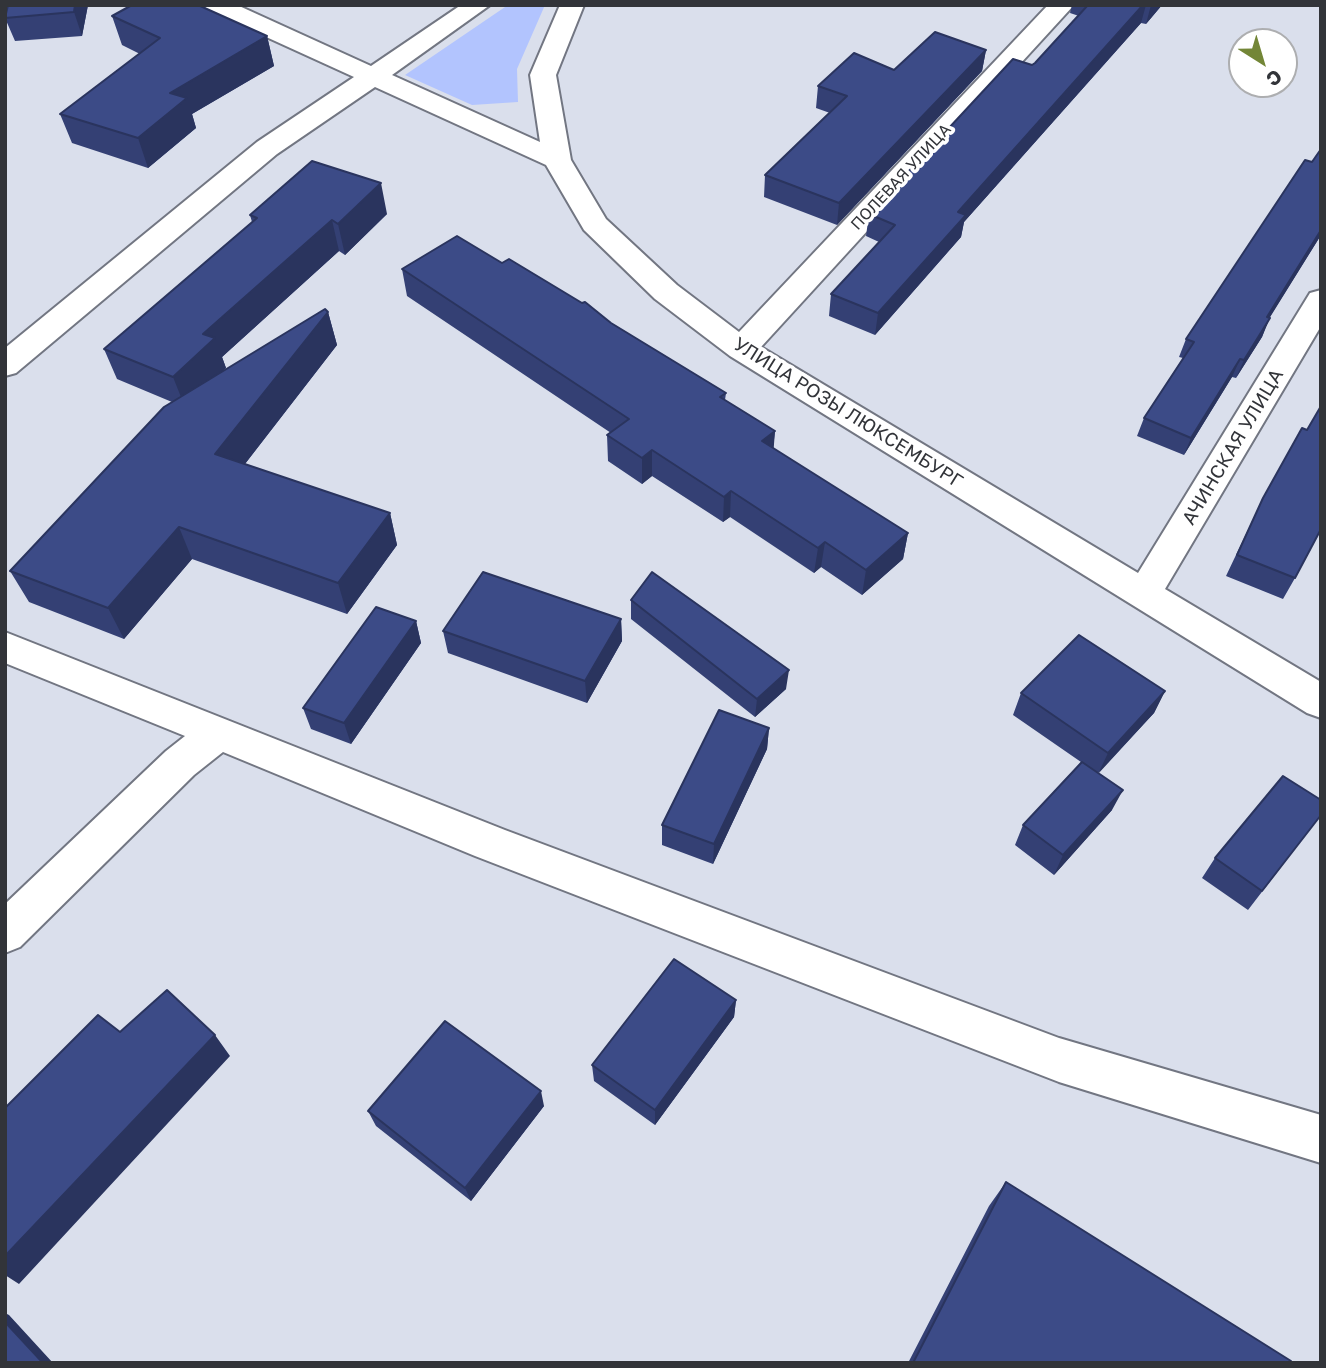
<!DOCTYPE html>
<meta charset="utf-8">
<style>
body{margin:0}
#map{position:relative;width:1326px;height:1368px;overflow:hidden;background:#dadfec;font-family:"Golos Text",sans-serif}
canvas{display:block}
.frame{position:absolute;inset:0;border:7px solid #323439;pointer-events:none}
.north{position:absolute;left:1228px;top:28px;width:70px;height:70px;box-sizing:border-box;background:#fff;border:2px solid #adaeb0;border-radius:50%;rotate:143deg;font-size:19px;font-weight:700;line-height:28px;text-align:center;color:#323439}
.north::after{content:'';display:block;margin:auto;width:24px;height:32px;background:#738637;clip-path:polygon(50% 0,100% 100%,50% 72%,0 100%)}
</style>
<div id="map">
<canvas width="1326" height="1368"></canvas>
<div class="frame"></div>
<div class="north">С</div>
</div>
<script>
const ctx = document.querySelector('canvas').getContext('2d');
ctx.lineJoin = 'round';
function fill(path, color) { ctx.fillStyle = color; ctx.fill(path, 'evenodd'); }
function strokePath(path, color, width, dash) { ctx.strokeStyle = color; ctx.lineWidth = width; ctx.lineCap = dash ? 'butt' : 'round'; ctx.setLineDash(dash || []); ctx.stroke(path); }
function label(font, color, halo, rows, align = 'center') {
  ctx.font = font + ' "Golos Text",sans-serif'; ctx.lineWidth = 7; ctx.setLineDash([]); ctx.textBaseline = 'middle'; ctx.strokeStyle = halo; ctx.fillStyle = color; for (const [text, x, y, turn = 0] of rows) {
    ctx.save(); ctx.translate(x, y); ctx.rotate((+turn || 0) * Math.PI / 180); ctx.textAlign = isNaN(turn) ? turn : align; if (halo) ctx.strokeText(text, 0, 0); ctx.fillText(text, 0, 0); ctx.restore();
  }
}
fill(new Path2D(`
 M 508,5 L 545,5 L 517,69 L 518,102 L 472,105 L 405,75 Z`), '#b2c4fe');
const minor = new Path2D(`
 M 204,5 L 237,5 L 371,66 L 461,5 L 490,5 L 392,75 L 540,142 L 530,75 L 560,5 L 584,5 L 556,75 L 571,160 L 606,219 L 677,285 L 739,332 L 1048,5 L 1074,5 L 761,347 L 1138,573 L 1310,293 L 1321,290 L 1321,326 L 1165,589 L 1321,682 L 1321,718 L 1307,713 L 730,356 L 655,299 L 584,230 L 546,165 L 375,87 L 277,154 L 16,373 L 5,376 L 5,348 L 257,142 L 354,77 L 207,10 Z
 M 5,632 L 505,830 L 1059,1038 L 1321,1115 L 1321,1163 L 1059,1082 L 475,856 L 223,752 L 194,775 L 20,947 L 5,953 L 5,904 L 166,751 L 185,736 L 5,663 Z`);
strokePath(minor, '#727682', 4);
fill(minor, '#fff');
fill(new Path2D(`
 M 8,5 L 88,5 L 82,36 L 15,41 L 5,18 Z
 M 1072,5 L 1162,5 L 1146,24 L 1141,23 L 964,222 L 961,237 L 875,335 L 829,316 L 831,294 L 879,242 L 866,236 L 869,214 L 1032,65 L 1035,63 L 1079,16 L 1070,13 Z
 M 112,16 L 267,36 L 274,66 L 192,114 L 196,128 L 148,168 L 72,143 L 60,114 L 140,54 L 122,45 Z
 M 986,50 L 982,71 L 837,225 L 764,197 L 765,175 L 830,113 L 816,108 L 818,86 Z
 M 387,214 L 345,255 L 339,251 L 222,357 L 226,368 L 222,372 L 328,312 L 337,345 L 245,464 L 390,513 L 397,545 L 347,614 L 192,559 L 124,639 L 29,602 L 10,571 L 172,402 L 117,379 L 104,349 L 252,222 L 250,215 Z
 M 1321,235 L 1269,318 L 1262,337 L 1236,378 L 1232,377 L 1184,455 L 1137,436 L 1144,418 L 1183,358 L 1179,357 L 1186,339 Z
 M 502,263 L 611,323 L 726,393 L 725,400 L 775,431 L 773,448 L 908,533 L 903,559 L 862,595 L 821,567 L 814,573 L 730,517 L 723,522 L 652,476 L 642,484 L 608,461 L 607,435 L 611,433 L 407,296 L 402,269 Z
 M 1263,498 L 1295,578 L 1283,599 L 1226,576 Z
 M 631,600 L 786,689 L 755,717 L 631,619 Z
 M 621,619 L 622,641 L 587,703 L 448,653 L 443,631 Z
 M 416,621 L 421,643 L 351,744 L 311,729 L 303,708 Z
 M 1165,691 L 1154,713 L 1098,773 L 1112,810 L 1054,875 L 1015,845 L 1023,825 L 1081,762 L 1013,715 L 1021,693 Z
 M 769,728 L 767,749 L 713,864 L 662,845 L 662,825 Z
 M 1321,815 L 1248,910 L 1202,878 L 1215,858 Z
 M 736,1000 L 734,1017 L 655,1125 L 594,1081 L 592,1065 Z
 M 544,1106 L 471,1201 L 376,1126 L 368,1111 Z
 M 1006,1182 L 1290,1363 L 908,1363 L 989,1206 Z`), '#344074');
fill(new Path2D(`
 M 75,5 L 88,5 L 82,36 L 74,12 Z
 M 1143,5 L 1146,5 L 1141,23 L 964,222 L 961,237 L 875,335 L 878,313 L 958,212 Z
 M 1151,5 L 1162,5 L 1146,24 Z
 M 267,36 L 274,66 L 192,114 L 196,128 L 148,168 L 138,138 L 170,93 Z
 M 986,50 L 982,71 L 837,225 L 839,203 Z
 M 381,183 L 387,214 L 345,255 L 338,224 Z
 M 332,220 L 339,251 L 222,357 L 226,368 L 185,407 L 173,377 L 203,334 Z
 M 1321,230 L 1321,235 L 1259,335 L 1267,317 Z
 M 328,312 L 337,345 L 227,487 L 215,454 Z
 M 1270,318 L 1262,337 L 1236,378 L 1244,360 Z
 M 1240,359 L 1232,377 L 1184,455 L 1191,438 Z
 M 775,431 L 773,457 L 762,441 Z
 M 652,450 L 652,476 L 642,484 L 642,458 Z
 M 731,491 L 730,517 L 723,522 L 724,497 Z
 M 390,513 L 397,545 L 347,614 L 338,583 Z
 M 179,527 L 192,559 L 124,639 L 108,608 Z
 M 908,533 L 903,559 L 862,595 L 866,570 Z
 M 825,542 L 821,567 L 814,573 L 818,548 Z
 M 621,619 L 622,641 L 587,703 L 585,681 Z
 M 416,621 L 421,643 L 351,744 L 344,723 Z
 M 789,670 L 786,689 L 755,717 L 757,699 Z
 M 1165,691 L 1154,713 L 1098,774 L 1108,753 Z
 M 769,728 L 767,749 L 713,864 L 714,844 Z
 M 1123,790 L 1112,810 L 1054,875 L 1063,855 Z
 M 736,1000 L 734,1017 L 655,1125 L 655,1110 Z
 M 215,1035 L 230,1056 L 19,1284 L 5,1275 L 5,1256 Z
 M 541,1091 L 544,1106 L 471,1201 L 465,1188 Z
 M 5,1313 L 9,1315 L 53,1363 L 43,1363 L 5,1322 Z`), '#2a345e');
const building = new Path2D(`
 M 8,5 L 75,5 L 74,12 L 5,18 Z
 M 132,5 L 198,5 L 267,36 L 170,93 L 187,98 L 138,138 L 60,114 L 160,38 L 112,16 Z
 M 1088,5 L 1143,5 L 958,212 L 966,215 L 878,313 L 831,294 L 895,225 L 869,214 L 1013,59 L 1032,65 L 1035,63 Z
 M 935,32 L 986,50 L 839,203 L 765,175 L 847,96 L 818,86 L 854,53 L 894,70 Z
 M 1321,149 L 1321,230 L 1267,317 L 1270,318 L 1244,360 L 1240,359 L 1191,438 L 1144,418 L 1194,342 L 1186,339 L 1305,160 L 1312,162 Z
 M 312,161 L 381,183 L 338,224 L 332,220 L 203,334 L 215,338 L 173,377 L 104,349 L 257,218 L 250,215 Z
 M 457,236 L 502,263 L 509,259 L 582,303 L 585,302 L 611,323 L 726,393 L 720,397 L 775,431 L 762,441 L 908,533 L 866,570 L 825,542 L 818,548 L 731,491 L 724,497 L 652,450 L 642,458 L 607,435 L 629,419 L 402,269 Z
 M 325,309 L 328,312 L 215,454 L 390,513 L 338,583 L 179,527 L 108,608 L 10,571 L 164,407 Z
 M 1321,406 L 1321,529 L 1295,578 L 1237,555 L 1263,498 L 1302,428 L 1307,430 Z
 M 483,572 L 621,619 L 585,681 L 443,631 Z
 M 652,572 L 789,670 L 757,699 L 631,600 Z
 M 376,607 L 416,621 L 344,723 L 303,708 Z
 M 1079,635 L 1165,691 L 1108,753 L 1021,693 Z
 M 719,710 L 769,728 L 714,844 L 662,825 Z
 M 1082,762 L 1123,790 L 1063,855 L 1023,825 Z
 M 1283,776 L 1321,800 L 1321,815 L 1262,891 L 1215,858 Z
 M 674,959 L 736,1000 L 655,1110 L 592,1065 Z
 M 167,990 L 215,1035 L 5,1256 L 5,1108 L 98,1015 L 120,1032 Z
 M 445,1021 L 541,1091 L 465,1188 L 368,1111 Z
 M 1006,1182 L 1291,1361 L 1290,1363 L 913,1363 Z
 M 5,1322 L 43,1363 L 5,1363 Z`);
fill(building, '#3c4b87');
strokePath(building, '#2a345e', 2);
label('16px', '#323439', '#fff', [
 ["ПОЛЕВАЯ УЛИЦА",901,177,-47]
]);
label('19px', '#323439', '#fff', [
 ["УЛИЦА РОЗЫ ЛЮКСЕМБУРГ",848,413,32],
 ["АЧИНСКАЯ УЛИЦА",1233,447,-59]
]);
</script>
